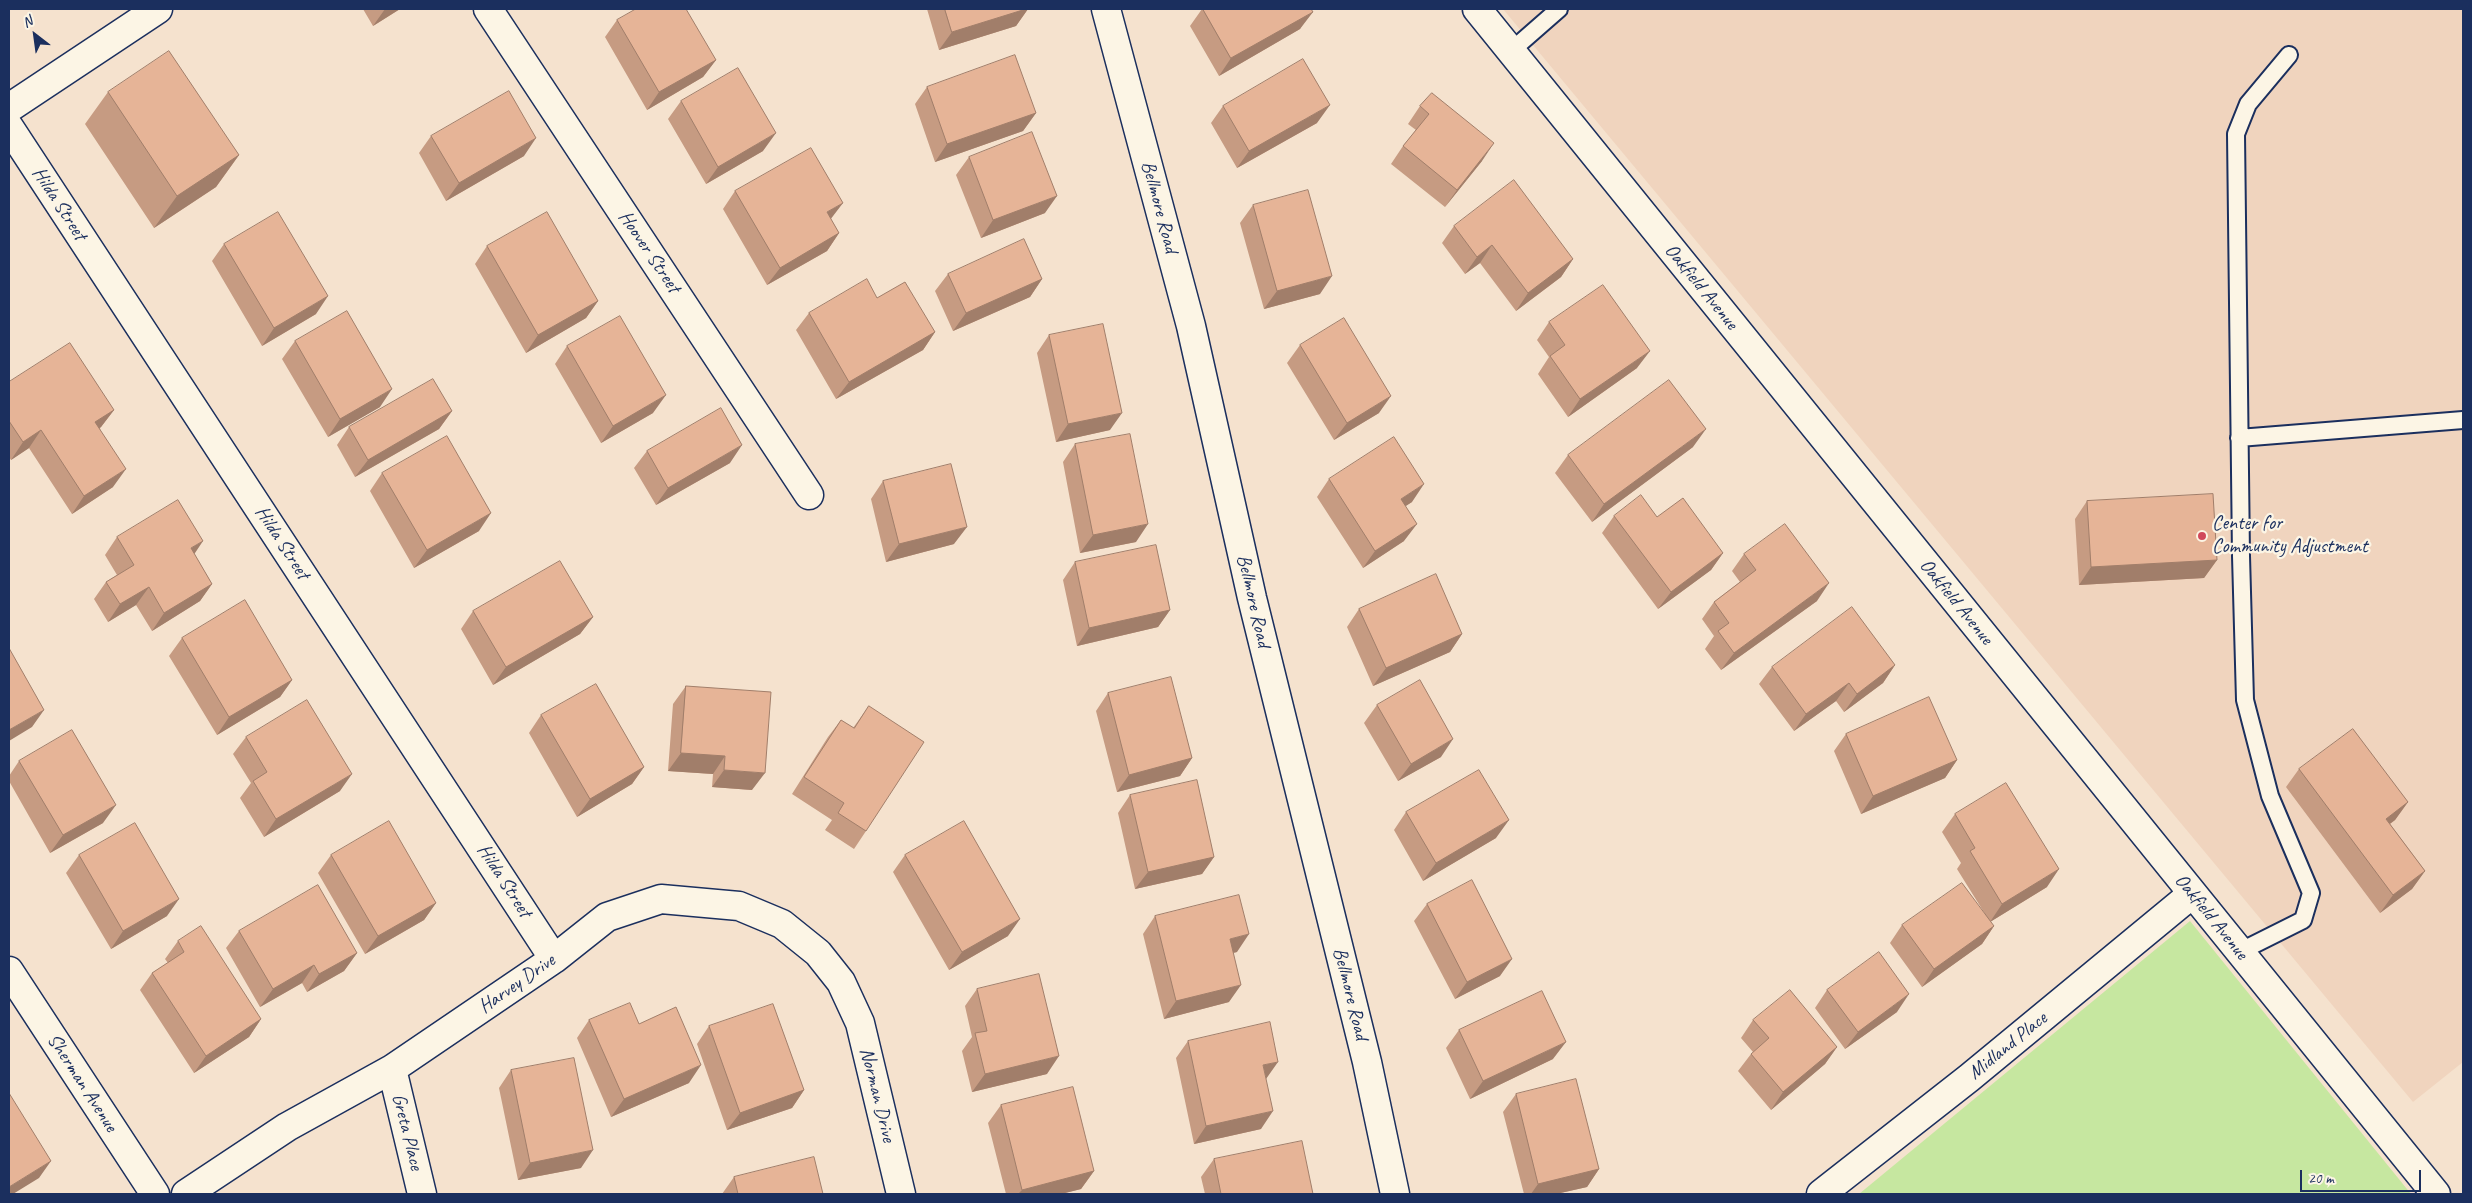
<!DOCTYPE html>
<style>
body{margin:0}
#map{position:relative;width:2472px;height:1203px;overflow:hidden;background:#f5e2ce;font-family:Caveat,sans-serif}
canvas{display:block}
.frame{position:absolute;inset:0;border:10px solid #1b2f5e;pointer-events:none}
.north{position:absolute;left:10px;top:10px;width:50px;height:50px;-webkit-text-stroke:4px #fcf5e5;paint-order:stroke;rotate:330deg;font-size:14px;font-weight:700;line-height:20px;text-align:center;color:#1b2f5e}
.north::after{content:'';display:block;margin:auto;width:18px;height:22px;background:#1b2f5e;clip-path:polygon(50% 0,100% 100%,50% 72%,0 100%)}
.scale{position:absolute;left:2300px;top:1170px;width:121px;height:22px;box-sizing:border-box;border:2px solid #1b2f5e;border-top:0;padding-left:6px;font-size:15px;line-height:18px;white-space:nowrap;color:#1b2f5e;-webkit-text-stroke:4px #fcf5e5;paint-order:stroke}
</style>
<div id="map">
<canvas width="2472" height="1203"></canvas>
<div class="frame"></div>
<div class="north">N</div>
<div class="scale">20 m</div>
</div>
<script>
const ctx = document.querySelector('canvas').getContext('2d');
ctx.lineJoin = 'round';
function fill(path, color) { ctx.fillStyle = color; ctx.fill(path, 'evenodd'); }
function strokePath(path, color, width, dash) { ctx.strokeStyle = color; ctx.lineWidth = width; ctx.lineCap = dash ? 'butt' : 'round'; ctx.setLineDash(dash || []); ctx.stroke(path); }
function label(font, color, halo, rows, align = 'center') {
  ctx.font = font + ' Caveat,sans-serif'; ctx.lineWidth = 4.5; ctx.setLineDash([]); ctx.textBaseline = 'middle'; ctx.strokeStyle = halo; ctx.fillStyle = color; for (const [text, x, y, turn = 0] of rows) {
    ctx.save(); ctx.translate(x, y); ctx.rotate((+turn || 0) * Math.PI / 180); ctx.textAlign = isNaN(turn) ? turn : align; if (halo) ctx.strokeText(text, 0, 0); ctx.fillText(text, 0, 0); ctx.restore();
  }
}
fill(new Path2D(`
 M 1503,9 L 2463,9 L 2463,1062 L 2413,1102 Z`), '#f0d4be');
fill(new Path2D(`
 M 2190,921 L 2411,1194 L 1859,1194 Z`), '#c6e7a0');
const lane = new Path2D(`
 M 1511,51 L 1559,9
 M 2239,438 L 2463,420
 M 2239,952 L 2303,920 L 2311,893 L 2270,796 L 2245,700 L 2241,556 L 2236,134 L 2248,104 L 2289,55`);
const street = new Path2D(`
 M 488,9 L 809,495
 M 1477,9 L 2436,1194
 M 9,127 L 554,959
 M 9,971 L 155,1194
 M 392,1069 L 422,1194
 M 186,1194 L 287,1127 L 392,1069 L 554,959 L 607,917 L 661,899 L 739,906 L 782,924 L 818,953 L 841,982 L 860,1023 L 901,1194
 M 1821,1194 L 1969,1078 L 2192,894`);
const secondary = new Path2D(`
 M 1106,9 L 1191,326 L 1252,598 L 1367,1062 L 1395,1194
 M 9,108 L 158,9`);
strokePath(lane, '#1b2f5e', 20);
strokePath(street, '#1b2f5e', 31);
strokePath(secondary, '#1b2f5e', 31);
strokePath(lane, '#fcf5e5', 16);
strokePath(street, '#fcf5e5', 28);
strokePath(secondary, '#fcf5e5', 28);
fill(new Path2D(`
 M 363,9 L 400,9 L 373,26 Z
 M 927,9 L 1028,9 L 1016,26 L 939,50 Z
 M 1202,9 L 1311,9 L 1300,29 L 1219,76 L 1190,26 Z
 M 617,20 L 716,60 L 703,77 L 647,110 L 605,37 Z
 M 927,87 L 1036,113 L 1023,131 L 935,162 L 915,104 Z
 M 108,92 L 239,155 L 216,187 L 154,228 L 85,124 Z
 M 1432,93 L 1482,161 L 1445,207 L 1391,164 L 1403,146 L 1416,130 L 1408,124 L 1420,106 Z
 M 681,101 L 763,151 L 706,184 L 668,119 Z
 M 1223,106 L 1317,123 L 1237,168 L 1211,123 Z
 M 431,136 L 524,156 L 446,201 L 419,153 Z
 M 969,157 L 1045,213 L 981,238 L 956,175 Z
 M 735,191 L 831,219 L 839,233 L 827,251 L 767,285 L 723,209 Z
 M 1253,205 L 1320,294 L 1264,309 L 1240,223 Z
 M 1454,226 L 1573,259 L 1561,277 L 1516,311 L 1480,263 L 1465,274 L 1442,243 Z
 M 224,244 L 316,314 L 262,346 L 212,261 Z
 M 487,246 L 598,301 L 586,318 L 526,353 L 475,264 Z
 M 948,274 L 1042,279 L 1030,297 L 953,331 L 935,291 Z
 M 877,298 L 935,332 L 923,350 L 836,399 L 796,330 L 809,313 Z
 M 1549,322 L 1637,368 L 1568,417 L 1538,374 L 1549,357 L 1537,340 Z
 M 1049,335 L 1110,430 L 1056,442 L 1037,353 Z
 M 295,341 L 380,407 L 328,437 L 282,359 Z
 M 1300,345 L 1379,413 L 1334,440 L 1287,363 Z
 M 567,346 L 653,413 L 601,443 L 555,364 Z
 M 9,382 L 114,410 L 101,427 L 100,428 L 113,487 L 72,514 L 29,448 L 11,460 L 9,457 Z
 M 452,411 L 439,429 L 355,477 L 337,445 L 349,427 Z
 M 1075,444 L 1136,542 L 1080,553 L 1063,462 Z
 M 1693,447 L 1592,522 L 1555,473 L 1568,455 Z
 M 647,451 L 730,463 L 656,505 L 634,468 Z
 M 382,473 L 479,531 L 414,568 L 370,491 Z
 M 1329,479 L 1412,502 L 1405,506 L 1404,541 L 1363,568 L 1317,497 Z
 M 883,481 L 954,544 L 886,562 L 871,499 Z
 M 2087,501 L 2217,560 L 2204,578 L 2079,585 L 2075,519 Z
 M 1614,516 L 1723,553 L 1711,570 L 1658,609 L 1602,533 Z
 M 117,537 L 194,554 L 212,584 L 200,601 L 152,631 L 136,605 L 108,622 L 94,599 L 106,582 L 117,575 L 105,555 Z
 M 1744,554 L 1817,601 L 1721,670 L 1705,649 L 1714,636 L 1702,619 L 1714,602 L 1740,582 L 1732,571 Z
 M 1075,562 L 1170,610 L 1158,627 L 1077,646 L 1063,580 Z
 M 1359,609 L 1462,634 L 1450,652 L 1373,686 L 1347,627 Z
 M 473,611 L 593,617 L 580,634 L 493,685 L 461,629 Z
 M 182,638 L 292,680 L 280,697 L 217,735 L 169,656 Z
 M 1895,665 L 1883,683 L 1844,712 L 1836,701 L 1794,731 L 1759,684 L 1772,667 Z
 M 686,686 L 752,790 L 712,787 L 713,774 L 668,771 L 673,704 Z
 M 1108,693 L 1192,758 L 1180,776 L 1117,792 L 1096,711 Z
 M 1377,705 L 1441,757 L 1398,781 L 1364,723 Z
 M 869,706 L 866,831 L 854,849 L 825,830 L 832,820 L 792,794 L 828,737 L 841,720 L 853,728 Z
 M 541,715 L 644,767 L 632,784 L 577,817 L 529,733 Z
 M 1846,734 L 1957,760 L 1945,778 L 1861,814 L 1834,751 Z
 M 246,737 L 340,791 L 264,837 L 240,798 L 251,783 L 233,754 Z
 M 19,761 L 103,823 L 50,853 L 9,781 L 9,776 Z
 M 2299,769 L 2408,802 L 2395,820 L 2390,824 L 2425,871 L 2412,889 L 2380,913 L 2286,787 Z
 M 1130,795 L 1214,857 L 1202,874 L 1135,889 L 1118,813 Z
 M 1406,812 L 1496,838 L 1423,881 L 1394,830 Z
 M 1955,814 L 2047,887 L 1990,922 L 1994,926 L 1982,944 L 1922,987 L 1890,943 L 1902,925 L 1985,914 L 1957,869 L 1961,863 L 1942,832 Z
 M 79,855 L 167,916 L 111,949 L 66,873 Z
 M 331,855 L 436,903 L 424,920 L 365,954 L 318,873 Z
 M 905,855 L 1008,936 L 949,970 L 893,872 Z
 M 1427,904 L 1500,976 L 1455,999 L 1414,921 Z
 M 1155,916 L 1237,952 L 1233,953 L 1229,1002 L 1164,1019 L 1143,934 Z
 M 239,931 L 357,953 L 344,971 L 307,992 L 302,983 L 260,1007 L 226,948 Z
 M 178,941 L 261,1019 L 249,1037 L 194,1073 L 140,990 L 152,973 L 168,963 L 165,959 Z
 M 977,989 L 1047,1074 L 972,1092 L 962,1051 L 972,1037 L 965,1006 Z
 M 1827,990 L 1897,1012 L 1845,1049 L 1815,1008 Z
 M 589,1020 L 639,1024 L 689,1083 L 611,1117 L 577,1038 Z
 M 1753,1020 L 1837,1047 L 1825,1064 L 1771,1110 L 1738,1071 L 1751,1054 L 1753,1052 L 1741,1038 Z
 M 709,1026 L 804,1090 L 792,1108 L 727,1130 L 697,1044 Z
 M 1459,1030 L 1553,1059 L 1470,1099 L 1446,1048 Z
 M 1188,1041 L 1266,1079 L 1261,1129 L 1194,1144 L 1176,1058 Z
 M 511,1070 L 581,1168 L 518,1180 L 499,1088 Z
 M 1516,1094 L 1599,1169 L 1587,1187 L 1556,1194 L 1524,1194 L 1503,1112 Z
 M 1001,1105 L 1094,1171 L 1081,1189 L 1061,1194 L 1006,1194 L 988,1123 Z
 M 1214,1159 L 1313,1194 L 1205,1194 L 1201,1177 Z
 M 734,1177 L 823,1194 L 722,1194 Z`), '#c69b82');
fill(new Path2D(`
 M 385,9 L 400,9 L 373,26 Z
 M 1026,9 L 1028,9 L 1016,26 L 939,50 L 952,32 Z
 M 1313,12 L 1300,29 L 1219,76 L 1231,58 Z
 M 716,60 L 703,77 L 647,110 L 659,92 Z
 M 1330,105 L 1317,123 L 1237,168 L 1249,151 Z
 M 1036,113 L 1023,131 L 935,162 L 947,144 Z
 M 776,133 L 763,151 L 706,184 L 718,167 Z
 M 536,138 L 524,156 L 446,201 L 459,183 Z
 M 1494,143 L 1482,161 L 1445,207 L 1457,190 Z
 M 239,155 L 216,187 L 154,228 L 177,196 Z
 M 1057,196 L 1045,213 L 981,238 L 993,220 Z
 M 843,203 L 830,220 L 827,212 Z
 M 839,233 L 827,251 L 767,285 L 780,268 Z
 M 1492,245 L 1480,263 L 1465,274 L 1477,257 Z
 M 1573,259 L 1561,277 L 1516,311 L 1528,293 Z
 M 1332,276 L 1320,294 L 1264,309 L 1277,291 Z
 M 1042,279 L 1030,297 L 953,331 L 966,313 Z
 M 328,296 L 316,314 L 262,346 L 274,328 Z
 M 598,301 L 586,318 L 526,353 L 538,335 Z
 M 935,332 L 923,350 L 836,399 L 849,382 Z
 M 1650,351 L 1637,368 L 1568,417 L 1580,399 Z
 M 392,389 L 380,407 L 328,437 L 340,419 Z
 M 666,395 L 653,413 L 601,443 L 613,426 Z
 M 1391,396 L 1379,413 L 1334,440 L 1347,423 Z
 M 114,410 L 101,427 L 83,439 L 95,422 Z
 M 452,411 L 439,429 L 355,477 L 368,460 Z
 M 1122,413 L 1110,430 L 1056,442 L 1068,424 Z
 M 1706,429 L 1693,447 L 1592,522 L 1604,504 Z
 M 41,430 L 29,448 L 11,460 L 23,442 Z
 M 742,445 L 730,463 L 656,505 L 668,488 Z
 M 126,469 L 113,487 L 72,514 L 84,496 Z
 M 1424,484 L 1412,502 L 1389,517 L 1401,499 Z
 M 491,513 L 479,531 L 414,568 L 427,550 Z
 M 1148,524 L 1136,542 L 1080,553 L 1093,535 Z
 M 1417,524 L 1404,541 L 1363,568 L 1375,551 Z
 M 967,527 L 954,544 L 886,562 L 899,544 Z
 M 203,541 L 191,559 L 191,548 Z
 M 1723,553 L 1711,570 L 1658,609 L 1671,592 Z
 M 2217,560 L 2204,578 L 2079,585 L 2091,567 Z
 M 1829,583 L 1817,601 L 1721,670 L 1734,653 Z
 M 212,584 L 200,601 L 152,631 L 164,613 Z
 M 149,587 L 136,605 L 108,622 L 120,604 Z
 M 1170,610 L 1158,627 L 1077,646 L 1089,628 Z
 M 593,617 L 580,634 L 493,685 L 506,667 Z
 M 1462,634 L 1450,652 L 1373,686 L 1386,668 Z
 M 1895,665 L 1883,683 L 1844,712 L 1857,694 Z
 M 292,680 L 280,697 L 217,735 L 229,717 Z
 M 1849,683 L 1836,701 L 1794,731 L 1806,714 Z
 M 44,710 L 32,727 L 9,741 L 9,730 Z
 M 1453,739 L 1441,757 L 1398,781 L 1411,764 Z
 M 681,753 L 725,756 L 713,774 L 668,771 Z
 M 1192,758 L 1180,776 L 1117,792 L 1129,775 Z
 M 1957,760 L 1945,778 L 1861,814 L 1873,796 Z
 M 644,767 L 632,784 L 577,817 L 590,799 Z
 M 724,770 L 765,773 L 752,790 L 712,787 Z
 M 352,774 L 340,791 L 264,837 L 276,819 Z
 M 2408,802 L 2395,820 L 2373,836 L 2386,819 Z
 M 116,805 L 103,823 L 50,853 L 63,835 Z
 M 1509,820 L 1496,838 L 1423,881 L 1436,863 Z
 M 1214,857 L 1202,874 L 1135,889 L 1148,872 Z
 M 2059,869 L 2047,887 L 1990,922 L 2002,904 Z
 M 2425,871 L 2412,889 L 2380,913 L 2393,895 Z
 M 179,899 L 167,916 L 111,949 L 123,931 Z
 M 436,903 L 424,920 L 365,954 L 378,936 Z
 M 1020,919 L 1008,936 L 949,970 L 962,952 Z
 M 1994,926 L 1982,944 L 1922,987 L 1934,969 Z
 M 1249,934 L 1237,952 L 1218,956 L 1230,939 Z
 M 357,953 L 344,971 L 307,992 L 319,974 Z
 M 1512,959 L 1500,976 L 1455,999 L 1467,982 Z
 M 314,965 L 302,983 L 260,1007 L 273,989 Z
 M 1241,985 L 1229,1002 L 1164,1019 L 1176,1001 Z
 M 1909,994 L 1897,1012 L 1845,1049 L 1858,1032 Z
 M 261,1019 L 249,1037 L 194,1073 L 206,1056 Z
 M 1566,1042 L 1553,1059 L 1470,1099 L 1483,1081 Z
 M 1837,1047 L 1825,1064 L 1771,1110 L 1783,1092 Z
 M 1059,1056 L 1047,1074 L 972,1092 L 985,1074 Z
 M 1278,1062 L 1266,1079 L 1263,1065 Z
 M 701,1065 L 689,1083 L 611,1117 L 624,1099 Z
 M 804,1090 L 792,1108 L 727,1130 L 740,1113 Z
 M 1273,1111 L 1261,1129 L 1194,1144 L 1206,1126 Z
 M 593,1150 L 581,1168 L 518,1180 L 530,1163 Z
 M 51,1161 L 39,1178 L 13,1194 L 9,1194 L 9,1187 Z
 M 1599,1169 L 1587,1187 L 1556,1194 L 1531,1194 L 1538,1184 Z
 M 1094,1171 L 1081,1189 L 1061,1194 L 1018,1194 L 1022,1190 Z`), '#a17e6a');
const building = new Path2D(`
 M 636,9 L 686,9 L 716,60 L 659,92 L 617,20 Z
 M 945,9 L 1026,9 L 952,32 Z
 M 1203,9 L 1311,9 L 1313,12 L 1231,58 Z
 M 169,51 L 239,155 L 177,196 L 108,92 Z
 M 1015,55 L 1036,113 L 947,144 L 927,87 Z
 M 1303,59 L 1330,105 L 1249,151 L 1223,106 Z
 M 738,68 L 776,133 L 718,167 L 681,101 Z
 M 509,91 L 536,138 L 459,183 L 431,136 Z
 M 1432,93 L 1494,143 L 1457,190 L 1403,146 L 1429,114 L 1420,106 Z
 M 1032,132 L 1057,196 L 993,220 L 969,157 Z
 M 811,148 L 843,203 L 827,212 L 839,233 L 780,268 L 735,191 Z
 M 1514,180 L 1573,259 L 1528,293 L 1492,245 L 1477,257 L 1454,226 Z
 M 1308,190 L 1332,276 L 1277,291 L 1253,205 Z
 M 278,212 L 328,296 L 274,328 L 224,244 Z
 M 547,212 L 598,301 L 538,335 L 487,246 Z
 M 1024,239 L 1042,279 L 966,313 L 948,274 Z
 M 867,279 L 877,298 L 905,282 L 935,332 L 849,382 L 809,313 Z
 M 1603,285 L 1650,351 L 1580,399 L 1550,356 L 1565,345 L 1549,322 Z
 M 347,311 L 392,389 L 340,419 L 295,341 Z
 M 620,316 L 666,395 L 613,426 L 567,346 Z
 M 1344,318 L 1391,396 L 1347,423 L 1300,345 Z
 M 1103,324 L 1122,413 L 1068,424 L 1049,335 Z
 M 70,343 L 114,410 L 95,422 L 126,469 L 84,496 L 41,430 L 23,442 L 9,421 L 9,382 Z
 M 433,379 L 452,411 L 368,460 L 349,427 Z
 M 1669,380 L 1706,429 L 1604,504 L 1568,455 Z
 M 721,408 L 742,445 L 668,488 L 647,451 Z
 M 1130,434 L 1148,524 L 1093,535 L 1075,444 Z
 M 447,436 L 491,513 L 427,550 L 382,473 Z
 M 1394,437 L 1424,484 L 1401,499 L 1417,524 L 1375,551 L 1329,479 Z
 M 951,464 L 967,527 L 899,544 L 883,481 Z
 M 2213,494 L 2217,560 L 2091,567 L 2087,501 Z
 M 1641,495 L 1657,517 L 1683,498 L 1723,553 L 1671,592 L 1614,516 Z
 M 178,500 L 203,541 L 191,548 L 212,584 L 164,613 L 149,587 L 120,604 L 106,582 L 134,565 L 117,537 Z
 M 1785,524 L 1829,583 L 1734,653 L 1718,631 L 1729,623 L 1714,602 L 1756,570 L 1744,554 Z
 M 1156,545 L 1170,610 L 1089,628 L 1075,562 Z
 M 560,561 L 593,617 L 506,667 L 473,611 Z
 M 1436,574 L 1462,634 L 1386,668 L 1359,609 Z
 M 245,600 L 292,680 L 229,717 L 182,638 Z
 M 1852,607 L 1895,665 L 1857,694 L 1849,683 L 1806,714 L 1772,667 Z
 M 9,648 L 44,710 L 9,730 Z
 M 1171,677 L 1192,758 L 1129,775 L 1108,693 Z
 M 1420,680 L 1453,739 L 1411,764 L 1377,705 Z
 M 596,684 L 644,767 L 590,799 L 541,715 Z
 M 686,686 L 771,692 L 765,773 L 724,770 L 725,756 L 681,753 Z
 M 1929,697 L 1957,760 L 1873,796 L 1846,734 Z
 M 307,700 L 352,774 L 276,819 L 253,781 L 267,772 L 246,737 Z
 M 869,706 L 924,742 L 866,831 L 838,813 L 844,803 L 804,777 L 841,720 L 854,728 Z
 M 2353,729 L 2408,802 L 2386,819 L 2425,871 L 2393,895 L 2299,769 Z
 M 72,730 L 116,805 L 63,835 L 19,761 Z
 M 1479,770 L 1509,820 L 1436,863 L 1406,812 Z
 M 1197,780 L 1214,857 L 1148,872 L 1130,795 Z
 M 2006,783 L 2059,869 L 2002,904 L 1970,851 L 1975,848 L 1955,814 Z
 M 389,821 L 436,903 L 378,936 L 331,855 Z
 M 964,821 L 1020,919 L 962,952 L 905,855 Z
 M 135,823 L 179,899 L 123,931 L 79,855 Z
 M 1472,880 L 1512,959 L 1467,982 L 1427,904 Z
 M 1962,883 L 1994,926 L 1934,969 L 1902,925 Z
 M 318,885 L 357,953 L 319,974 L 314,965 L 273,989 L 239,931 Z
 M 1239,895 L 1249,934 L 1230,939 L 1241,985 L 1176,1001 L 1155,916 Z
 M 201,926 L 261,1019 L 206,1056 L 152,973 L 184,952 L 178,941 Z
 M 1879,952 L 1909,994 L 1858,1032 L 1827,990 Z
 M 1039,974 L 1059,1056 L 985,1074 L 975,1033 L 987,1031 L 977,989 Z
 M 1790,990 L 1837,1047 L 1783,1092 L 1751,1054 L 1769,1038 L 1753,1020 Z
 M 1542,991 L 1566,1042 L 1483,1081 L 1459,1030 Z
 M 630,1003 L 639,1024 L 676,1007 L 701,1065 L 624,1099 L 589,1020 Z
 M 773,1004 L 804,1090 L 740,1113 L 709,1026 Z
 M 1270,1022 L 1278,1062 L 1263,1065 L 1273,1111 L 1206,1126 L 1188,1041 Z
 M 574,1058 L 593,1150 L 530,1163 L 511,1070 Z
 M 1576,1079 L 1599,1169 L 1538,1184 L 1516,1094 Z
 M 1073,1087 L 1094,1171 L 1022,1190 L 1001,1105 Z
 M 9,1093 L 51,1161 L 9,1187 Z
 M 1302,1141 L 1313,1194 L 1221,1194 L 1214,1159 Z
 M 814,1157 L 823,1194 L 738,1194 L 734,1177 Z`);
fill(building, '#e6b497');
strokePath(building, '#a17e6a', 1);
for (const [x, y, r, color] of [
 [2202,536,5,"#d1495b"]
]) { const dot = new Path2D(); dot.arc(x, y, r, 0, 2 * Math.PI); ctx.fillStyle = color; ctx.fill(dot); strokePath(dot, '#fcf5e5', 2); }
label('20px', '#1b2f5e', '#fcf5e5', [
 ["Hilda Street",59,204,57],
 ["Bellmore Road",1159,207,75],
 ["Hoover Street",649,252,56],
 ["Oakfield Avenue",1701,287,51],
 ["Hilda Street",282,543,57],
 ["Bellmore Road",1253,601,77],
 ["Oakfield Avenue",1956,602,51],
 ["Hilda Street",504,881,57],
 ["Oakfield Avenue",2211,917,51],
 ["Harvey Drive",517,984,-35],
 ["Bellmore Road",1350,994,76],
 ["Midland Place",2008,1046,-39],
 ["Sherman Avenue",82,1083,57],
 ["Norman Drive",877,1095,76],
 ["Greta Place",407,1132,76]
]);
label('20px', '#1b2f5e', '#fcf5e5', [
 ["Center for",2212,524],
 ["Community Adjustment",2212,547]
], 'left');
</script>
